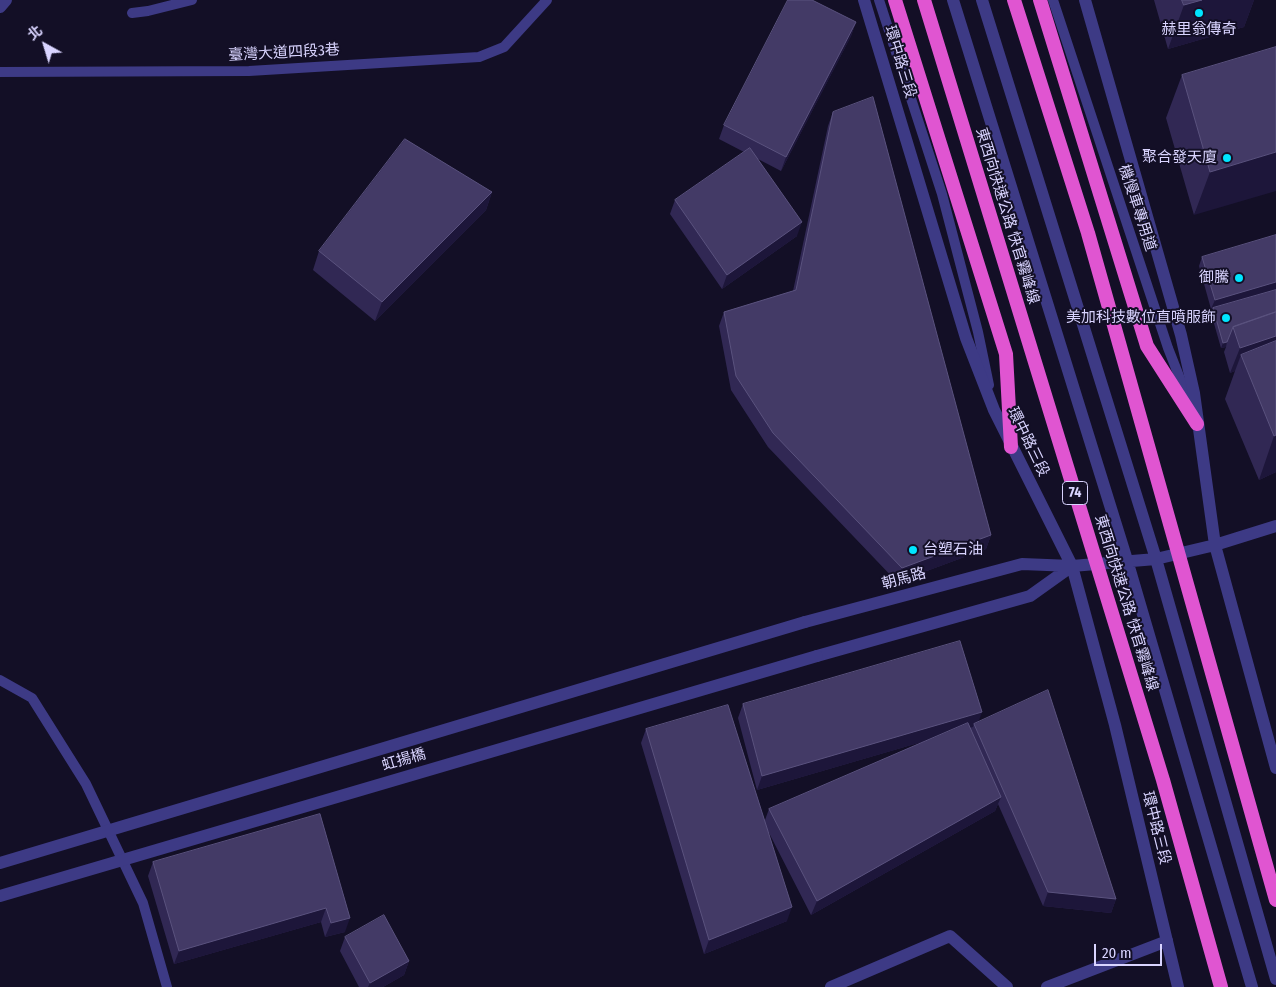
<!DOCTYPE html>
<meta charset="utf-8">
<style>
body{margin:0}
#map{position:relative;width:1276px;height:987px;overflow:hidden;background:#130f26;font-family:"Fira Sans Condensed","Noto Sans TC",sans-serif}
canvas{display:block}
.north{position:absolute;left:20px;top:20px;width:50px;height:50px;-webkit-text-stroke:4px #130f26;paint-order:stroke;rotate:321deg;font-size:14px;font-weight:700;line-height:20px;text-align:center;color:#d9d4ff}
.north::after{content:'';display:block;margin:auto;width:18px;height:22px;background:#d9d4ff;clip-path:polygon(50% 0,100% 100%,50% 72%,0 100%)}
.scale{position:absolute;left:1094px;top:944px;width:68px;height:22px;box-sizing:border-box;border:2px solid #d9d4ff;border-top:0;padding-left:6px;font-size:15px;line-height:18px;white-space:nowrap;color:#d9d4ff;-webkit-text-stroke:4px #130f26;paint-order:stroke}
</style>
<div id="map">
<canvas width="1276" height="987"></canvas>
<div class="north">北</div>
<div class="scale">20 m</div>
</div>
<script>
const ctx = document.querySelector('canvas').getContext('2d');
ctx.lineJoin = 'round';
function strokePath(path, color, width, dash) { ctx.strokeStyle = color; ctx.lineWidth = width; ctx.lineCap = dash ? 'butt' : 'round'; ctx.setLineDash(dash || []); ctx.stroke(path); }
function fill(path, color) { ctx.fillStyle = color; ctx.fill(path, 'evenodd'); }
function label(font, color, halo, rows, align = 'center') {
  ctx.font = font + ' "Fira Sans Condensed","Noto Sans TC",sans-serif'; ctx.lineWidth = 4; ctx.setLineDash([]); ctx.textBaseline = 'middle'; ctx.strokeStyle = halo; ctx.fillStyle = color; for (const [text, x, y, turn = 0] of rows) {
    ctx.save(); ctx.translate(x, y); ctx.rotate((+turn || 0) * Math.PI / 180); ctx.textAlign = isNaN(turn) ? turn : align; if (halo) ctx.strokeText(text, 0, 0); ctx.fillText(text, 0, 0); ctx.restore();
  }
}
strokePath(new Path2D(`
 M 879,0 L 942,194 L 978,332 L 989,385
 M 1053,0 L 1168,348 L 1190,404
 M 132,13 L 148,11 L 192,0
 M 0,72 L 249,71 L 479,57 L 504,47 L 547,0
 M 0,680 L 32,698 L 86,784 L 143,903 L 167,987`), '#3d3a85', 10);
strokePath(new Path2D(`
 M 831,987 L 950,936 L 1007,987
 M 1047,987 L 1167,941`), '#3d3a85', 12);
strokePath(new Path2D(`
 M 864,0 L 966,338 L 994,410 L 1072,566 L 1115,725 L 1178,987
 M 953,0 L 1127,560 L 1252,987
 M 982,0 L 1156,559 L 1276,979
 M 1085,0 L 1181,335 L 1194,393 L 1215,545 L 1276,768
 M 0,7 L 6,0
 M 805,622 L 1022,564 L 1072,566 L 1156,559 L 1215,545 L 1276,526
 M 817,656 L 1030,596 L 1072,566`), '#3d3a85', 12);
strokePath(new Path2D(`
 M 895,0 L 1006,354 L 1011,447
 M 1040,0 L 1147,346 L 1197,424`), '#e055d1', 14);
strokePath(new Path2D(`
 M 0,863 L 805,622
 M 0,896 L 817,656`), '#3d3a85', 12);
strokePath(new Path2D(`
 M 924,0 L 1163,780 L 1221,987
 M 1014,0 L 1088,233 L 1276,900`), '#e055d1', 14);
fill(new Path2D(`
 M 1154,0 L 1254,0 L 1244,27 L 1168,49 Z
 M 856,22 L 851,36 L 781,171 L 758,159 L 797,236 L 722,289 L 670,214 L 675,200 L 744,152 L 719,139 L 724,125 Z
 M 1276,47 L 1194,215 L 1166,118 L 1182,75 Z
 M 833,112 L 991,535 L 986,549 L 897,582 L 768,447 L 731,390 L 719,326 L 724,312 L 793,291 L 828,126 Z
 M 492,192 L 486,210 L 375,321 L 313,270 L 319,251 Z
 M 1276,235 L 1276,472 L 1259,480 L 1225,399 L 1235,371 L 1230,373 L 1224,352 L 1226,347 L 1221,348 L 1211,313 L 1213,309 L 1211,309 L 1199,266 L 1202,257 Z
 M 743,704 L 978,722 L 1116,899 L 1111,913 L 1043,906 L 998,804 L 995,811 L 811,915 L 768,831 L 787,921 L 704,954 L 641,743 L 646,729 L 765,820 L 769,809 L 925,741 L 757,790 L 738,718 Z
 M 320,814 L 345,932 L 325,937 L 321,922 L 174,964 L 148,876 L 153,862 Z
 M 345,937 L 409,961 L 404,975 L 383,987 L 359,987 L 340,951 Z`), '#312854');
fill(new Path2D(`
 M 1202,0 L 1254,0 L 1244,27 L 1168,49 L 1184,5 Z
 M 856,22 L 851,36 L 781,171 L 786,157 Z
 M 1276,152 L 1276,191 L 1194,215 L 1210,172 Z
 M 492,192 L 486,210 L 375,321 L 382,302 Z
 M 802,222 L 797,236 L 722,289 L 727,275 Z
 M 1276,282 L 1276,290 L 1211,309 L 1215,300 Z
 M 1276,336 L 1276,358 L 1241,355 L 1235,371 L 1230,373 L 1240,348 Z
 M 1227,342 L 1226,347 L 1221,348 L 1223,343 Z
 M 1276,435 L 1276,472 L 1259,480 L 1274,436 Z
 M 991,535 L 986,549 L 897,582 L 902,568 Z
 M 982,712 L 977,726 L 974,724 L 973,727 L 757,790 L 762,776 Z
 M 1001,797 L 995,811 L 811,915 L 817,901 Z
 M 1048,892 L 1116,899 L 1111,913 L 1043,906 Z
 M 792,907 L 787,921 L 704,954 L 709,940 Z
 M 326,908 L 321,922 L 174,964 L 179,951 Z
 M 350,918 L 345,932 L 325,937 L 331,923 Z
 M 409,961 L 404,975 L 383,987 L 368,987 L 370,983 Z`), '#1d163a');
const building = new Path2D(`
 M 788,0 L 812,0 L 856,22 L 786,157 L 724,125 Z
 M 1182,0 L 1202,0 L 1184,5 Z
 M 1276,47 L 1276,152 L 1210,172 L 1182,75 Z
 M 873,97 L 991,535 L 902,568 L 773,433 L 736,376 L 724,312 L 796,290 L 833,112 Z
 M 405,139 L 492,192 L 382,302 L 319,251 Z
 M 750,148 L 802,222 L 727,275 L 675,200 Z
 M 1276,235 L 1276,282 L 1215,300 L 1202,257 Z
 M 1276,290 L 1276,312 L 1233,327 L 1227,342 L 1223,343 L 1213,308 Z
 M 1276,312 L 1276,336 L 1240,348 L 1233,327 Z
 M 1276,341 L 1276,435 L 1274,436 L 1241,355 Z
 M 960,641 L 982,712 L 762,776 L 743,704 Z
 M 1048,690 L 1116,899 L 1048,892 L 974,724 Z
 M 728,705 L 792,907 L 709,940 L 646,729 Z
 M 968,723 L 1001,797 L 817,901 L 769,809 Z
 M 320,814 L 350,918 L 331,923 L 326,908 L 179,951 L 153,862 Z
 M 384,915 L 409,961 L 370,983 L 345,937 Z`);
fill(building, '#433a66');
strokePath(building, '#5a527e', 1);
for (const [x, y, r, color] of [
 [1199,13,5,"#00e5ff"],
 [1227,158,5,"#00e5ff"],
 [1239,278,5,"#00e5ff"],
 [1226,318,5,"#00e5ff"],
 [913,550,5,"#00e5ff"]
]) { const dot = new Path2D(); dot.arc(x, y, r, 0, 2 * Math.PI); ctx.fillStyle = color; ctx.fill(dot); strokePath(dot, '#130f26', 2); }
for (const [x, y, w] of [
 [1075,493,25]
]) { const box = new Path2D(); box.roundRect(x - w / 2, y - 11.5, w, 23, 4); ctx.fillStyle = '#130f26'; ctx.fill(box); strokePath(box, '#d9d4ff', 1); }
label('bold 14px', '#d9d4ff', null, [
 ["74",1075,493]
]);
label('15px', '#d9d4ff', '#130f26', [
 ["赫里翁傳奇",1199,30,"center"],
 ["聚合發天廈",1217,158],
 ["御騰",1229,278],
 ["美加科技數位直噴服飾",1216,318],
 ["台塑石油",923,550,"left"]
], 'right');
label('15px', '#d9d4ff', '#130f26', [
 ["臺灣大道四段3巷",284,53,-3],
 ["環中路三段",900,62,73],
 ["機慢車專用道",1137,208,72],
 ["東西向快速公路 快官霧峰線",1007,216,73],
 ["環中路三段",1028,442,64],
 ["朝馬路",904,579,-15],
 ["東西向快速公路 快官霧峰線",1126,603,73],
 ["虹揚橋",404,760,-16],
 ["環中路三段",1156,828,76]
]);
</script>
